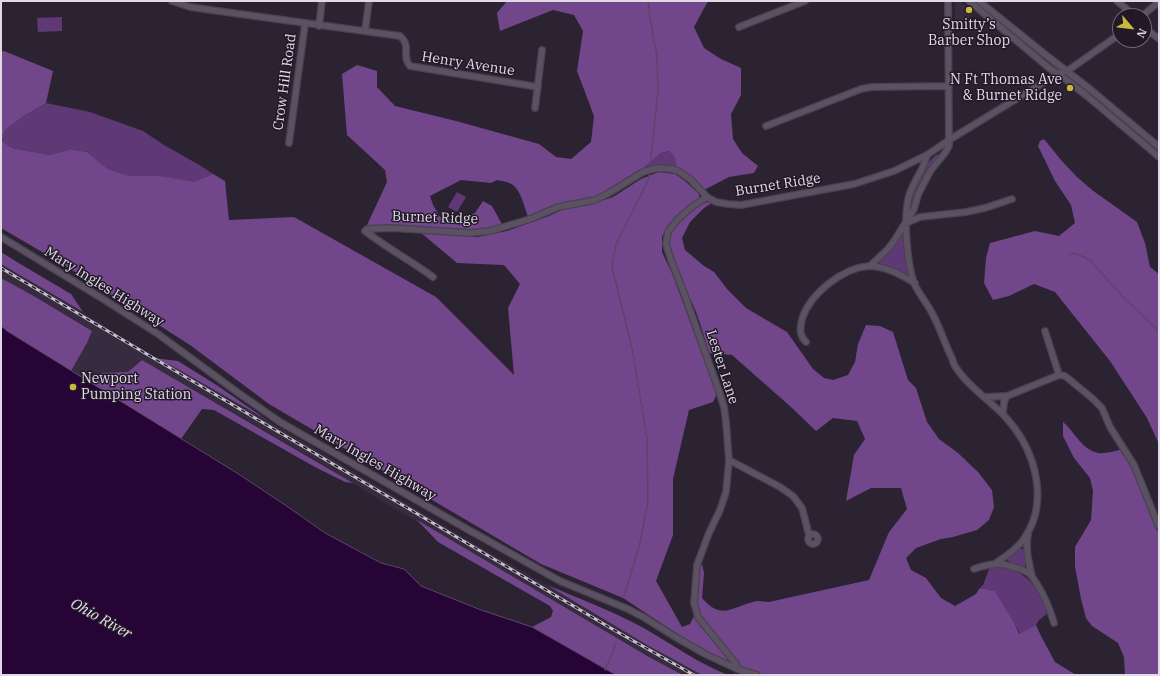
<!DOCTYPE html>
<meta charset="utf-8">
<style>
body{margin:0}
#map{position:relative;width:1160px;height:676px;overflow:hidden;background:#2c2332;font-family:"IBM Plex Serif",serif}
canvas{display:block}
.frame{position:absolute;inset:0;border:2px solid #e0dae5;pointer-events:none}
.north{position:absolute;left:1112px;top:8px;width:40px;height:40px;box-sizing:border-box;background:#221928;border:1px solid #6e6674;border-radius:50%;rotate:118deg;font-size:11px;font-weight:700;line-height:16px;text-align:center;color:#e0dae5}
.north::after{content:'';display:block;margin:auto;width:14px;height:18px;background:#cbba39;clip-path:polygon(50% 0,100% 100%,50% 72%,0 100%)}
</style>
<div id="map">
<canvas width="1160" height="676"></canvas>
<div class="frame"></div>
<div class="north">N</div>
</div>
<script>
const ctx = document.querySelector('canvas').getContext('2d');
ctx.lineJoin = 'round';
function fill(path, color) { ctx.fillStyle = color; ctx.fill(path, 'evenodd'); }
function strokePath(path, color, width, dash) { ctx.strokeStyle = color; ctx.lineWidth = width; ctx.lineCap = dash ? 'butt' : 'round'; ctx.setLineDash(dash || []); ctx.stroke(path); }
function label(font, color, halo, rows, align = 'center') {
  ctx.font = font + ' "IBM Plex Serif",serif'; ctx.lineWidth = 3; ctx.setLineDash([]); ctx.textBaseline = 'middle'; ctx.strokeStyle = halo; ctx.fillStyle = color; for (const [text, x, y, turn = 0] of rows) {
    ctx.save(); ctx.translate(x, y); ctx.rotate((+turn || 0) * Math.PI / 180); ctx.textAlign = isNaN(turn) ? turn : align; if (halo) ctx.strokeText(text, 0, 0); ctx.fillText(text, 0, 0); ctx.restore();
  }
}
fill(new Path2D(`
 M 958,1 L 960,1 L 974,13 L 963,26 L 955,25 L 955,2 Z
 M 1,264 L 105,326 L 154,358 L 174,367 L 267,420 L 480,547 L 547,585 L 647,645 L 702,675 L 683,675 L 649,657 L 385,503 L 317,461 L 142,360 L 129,372 L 101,373 L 76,410 L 55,398 L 87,343 L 32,295 L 1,278 Z`), '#372b3f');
fill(new Path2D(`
 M 62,17 L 62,31 L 38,32 L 37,18 Z
 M 46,103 L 90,112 L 143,131 L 164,145 L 201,166 L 213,174 L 194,183 L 160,176 L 130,176 L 108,169 L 87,152 L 71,149 L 50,155 L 12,148 L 2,141 L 5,130 L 24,116 Z
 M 669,151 L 675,158 L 676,168 C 658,164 655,165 638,173 L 661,153 Z
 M 937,154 L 938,155 L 938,157 L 926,172 L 913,199 L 912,204 L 910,206 L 909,204 C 915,187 922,166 937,154 Z
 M 457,192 L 466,197 L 457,212 L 448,207 Z
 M 903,233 L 904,233 L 910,276 L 908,276 L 899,271 L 879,264 L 880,260 L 895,245 Z
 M 1020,548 L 1024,550 L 1026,565 L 1023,568 L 1010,563 L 1007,559 Z
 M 990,567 C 1021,565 1039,585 1048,613 L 1039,620 L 1036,625 L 1020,634 L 1014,622 L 995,591 L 986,589 L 979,589 L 983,585 Z`), '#5f3975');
fill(new Path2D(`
 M 507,1 L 708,1 L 694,27 L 704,48 L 721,59 L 741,68 L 741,95 L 731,114 L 733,139 L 742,153 L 758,166 L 754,173 L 729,177 L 704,190 L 686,172 L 676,168 L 675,158 L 669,151 L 661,153 L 638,173 L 598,197 L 528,217 C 525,209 521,192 515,187 C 511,182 502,181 497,180 L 491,183 L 461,180 L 430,196 L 433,205 L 440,217 L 458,221 L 475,213 L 483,201 L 492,206 L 503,226 C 483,232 462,228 442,228 C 418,227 394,226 370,226 L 367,225 L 387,182 L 385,170 L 347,135 L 342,74 L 357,65 L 377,71 L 377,87 L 395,106 L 456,121 L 539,144 L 556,157 L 571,159 L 591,142 L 594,116 L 577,71 L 583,31 L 574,15 L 553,10 L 500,31 L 497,13 Z
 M 4,51 L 53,71 L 46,103 L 24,116 L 5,130 L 2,141 L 12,148 L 50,155 L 71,149 L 87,152 L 108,169 L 130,176 L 160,176 L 194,182 L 213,174 L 225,181 L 229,220 L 294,217 L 436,297 L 514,375 L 508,308 L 520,284 L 504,265 L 457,263 L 420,232 L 477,237 L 507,231 L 549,216 L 564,209 L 588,205 L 613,197 L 641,179 L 658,172 L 675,174 L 685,181 L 699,194 L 699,198 L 668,225 L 662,237 L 662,252 L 672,273 L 717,394 L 713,402 L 689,410 L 673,479 L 673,535 L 656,581 L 682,627 L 690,624 L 694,616 L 700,626 L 735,665 L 708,652 L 682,637 L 623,598 L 541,564 L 269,404 L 190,345 L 61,263 L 1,228 L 1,52 Z
 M 1044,139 L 1061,160 L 1077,177 L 1092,190 L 1137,222 L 1145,243 L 1150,267 L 1159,274 L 1159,444 L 1147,418 L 1110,361 L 1055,292 L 1034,284 L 1009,296 L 993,300 L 984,283 L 986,258 L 990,243 L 1035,231 L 1059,236 L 1075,223 L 1071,205 L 1055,181 L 1038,146 L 1040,141 Z
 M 708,202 L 712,203 L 704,208 L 690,222 L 682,238 L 685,250 L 704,266 L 714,272 L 728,290 L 746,308 L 787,332 L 813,369 L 824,378 L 833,380 L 848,375 L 855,362 L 858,344 L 866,325 L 880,326 L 893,332 L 908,380 L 916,388 L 927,422 L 939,439 L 958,453 L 978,472 L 992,490 L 994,507 L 989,520 L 977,530 L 953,537 L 941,539 L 916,548 L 906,558 L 911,570 L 926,578 L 941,598 L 955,606 L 976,594 L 979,589 L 986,589 L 995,591 L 1014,622 L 1019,634 L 1036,625 L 1042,638 L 1055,662 L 1076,675 L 762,675 L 741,667 L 702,619 C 695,606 695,577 702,564 L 704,573 L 702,598 C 721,620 731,608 753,602 C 758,600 764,602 769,602 L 869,580 L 889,532 L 907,509 L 901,488 L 871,488 L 846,501 L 854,455 L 865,439 L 857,421 L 833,418 L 816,431 L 791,407 L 732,355 L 709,353 C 705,339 701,325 696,312 C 688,291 666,258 670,237 C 672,229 678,222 684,217 C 692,210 698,205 708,202 Z
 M 1,252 L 17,262 L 71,294 L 83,312 L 1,264 Z
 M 1,278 L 32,295 L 92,331 L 87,343 L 71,371 L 7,331 L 1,326 Z
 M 154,358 L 178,361 L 218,386 L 267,420 L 174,367 Z
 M 142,360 L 353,483 L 345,482 L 315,467 L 214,410 L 202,409 L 181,439 L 93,384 L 101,373 L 128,372 Z
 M 1063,422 C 1075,432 1081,449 1098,453 C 1104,454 1114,451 1120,450 L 1133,470 L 1159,533 L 1159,675 L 1125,675 L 1124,657 L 1118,643 L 1092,626 L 1086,618 L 1081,599 L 1075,567 L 1075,547 L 1091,520 L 1093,491 L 1090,478 L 1074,458 L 1063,436 Z
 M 417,520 L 649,657 L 683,675 L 616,675 L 532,627 L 551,617 L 553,611 L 550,606 L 438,542 Z
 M 547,585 C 578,598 610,610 640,626 C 669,642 697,663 728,675 L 702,675 L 647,645 Z`), '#71468b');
const water = new Path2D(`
 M 1,326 L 7,331 L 240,475 L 291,509 L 325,533 L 381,563 L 404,569 L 421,586 L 481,610 L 532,627 L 616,675 L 1,675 Z`);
fill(water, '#260436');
strokePath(water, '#5e446a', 1);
strokePath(new Path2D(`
 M 648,1 L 650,18 L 657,57 L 658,91 L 650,165
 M 1070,254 L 1077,254 L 1090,260 L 1123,297 L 1159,331
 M 624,596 L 639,547 L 648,502 L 647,438 L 632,348 L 612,267 L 616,244 L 648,181 L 649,175
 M 605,670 L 613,651 L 616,642`), '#5e446a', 1.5);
const minor = new Path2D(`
 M 172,1 L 190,7 L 211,10 L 400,36 C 412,46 401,56 410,66 L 538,87
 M 969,1 L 1049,68 L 1064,78 L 1087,96 L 1159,157
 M 979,1 L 1051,59 L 1090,89 L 1159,147
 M 1117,1 L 1135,16
 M 1142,16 L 1159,2
 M 319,26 L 322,1
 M 739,27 L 805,1
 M 1144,27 L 1159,39
 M 365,31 L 369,1
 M 535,108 L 542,50
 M 766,126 L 861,89 L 872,87 L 949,86
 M 289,143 L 305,24
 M 927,155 C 924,170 913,181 909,196 C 903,217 907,263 914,283 C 919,295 929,305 934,317 C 941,330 945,345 952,358 C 953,362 954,366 957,369 C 970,389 993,402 1008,420 C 1036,452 1050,503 1023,540 C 1016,550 1006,556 996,563
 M 707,197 L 693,206 L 677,220 L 668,232 L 666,244 L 671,260 L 685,296 L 719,391 L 724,407 L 726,422 L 729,460 L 726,492 L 720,510 L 709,533 L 697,565 L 694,603 L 698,617 L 736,664 L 737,669
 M 906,223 L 920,217 L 966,212 L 985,208 L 1012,199
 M 1,237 L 103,299 L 158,334 L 237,392 L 280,422 L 467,529 L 560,581 L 628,609 L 645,618 L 677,638 L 707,655 L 737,669 L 757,675
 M 870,266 L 888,249 L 894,241 L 914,209 L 918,195 L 924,183 L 931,170 L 945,153 L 949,146 L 948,1
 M 433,277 C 411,261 387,248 365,231 L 367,229 L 392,228 L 470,233 L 490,231 L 530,219 L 558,207 L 595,200 L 609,193 L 643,172 L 657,168 L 671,169 L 678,171 L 690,179 L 707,197 L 716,202 L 728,204 L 741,205 L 854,184 L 894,171 L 927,155 L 949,140 L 1054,76 L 1070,69 L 1120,34
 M 1045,331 L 1059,375
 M 806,342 C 799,335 800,329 802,319 C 810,294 842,268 869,266 C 886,266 901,275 915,283
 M 986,397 L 1007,396 L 1059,375 L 1065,376 L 1070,380 L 1092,398 L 1102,408 L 1110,427 L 1134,465 L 1159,527
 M 1003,413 L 1004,402 L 1007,396
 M 729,460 L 780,487 L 793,496 L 802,508 L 809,535
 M808 539a5 5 0 1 1 10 0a5 5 0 1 1-10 0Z
 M 1028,535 C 1025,548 1029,563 1032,576
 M 974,569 C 988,564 999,562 1013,567 C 1017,568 1023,570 1027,572 C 1032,575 1034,580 1037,584 C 1045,597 1050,609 1054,623`);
strokePath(minor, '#49424f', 8);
strokePath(minor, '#5b5162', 5.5);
const rail = new Path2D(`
 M 1,268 L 614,630 L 694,675`);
strokePath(rail, '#c6bfcb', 3);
strokePath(rail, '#221928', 1.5, [4.5]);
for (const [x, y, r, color] of [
 [969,10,4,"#cbba39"],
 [1070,88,4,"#cbba39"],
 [73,387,4,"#cbba39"]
]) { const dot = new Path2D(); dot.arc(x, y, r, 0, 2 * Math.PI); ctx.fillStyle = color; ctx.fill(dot); strokePath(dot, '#221928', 1.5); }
label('14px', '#e0dae5', '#221928', [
 ["Smitty’s",969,25],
 ["Barber Shop",969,41],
 ["N Ft Thomas Ave",1062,80,"right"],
 ["& Burnet Ridge",1062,96,"right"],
 ["Newport",81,379,"left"],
 ["Pumping Station",81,395,"left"]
]);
label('14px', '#e0dae5', '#221928', [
 ["Henry Avenue",468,64,9],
 ["Crow Hill Road",285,82,-82],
 ["Burnet Ridge",778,185,-9],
 ["Burnet Ridge",435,218,2],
 ["Mary Ingles Highway",104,287,32],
 ["Lester Lane",722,367,72],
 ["Mary Ingles Highway",375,463,30]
]);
label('italic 15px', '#e9ddf1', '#221928', [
 ["Ohio River",101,619,29]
]);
</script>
